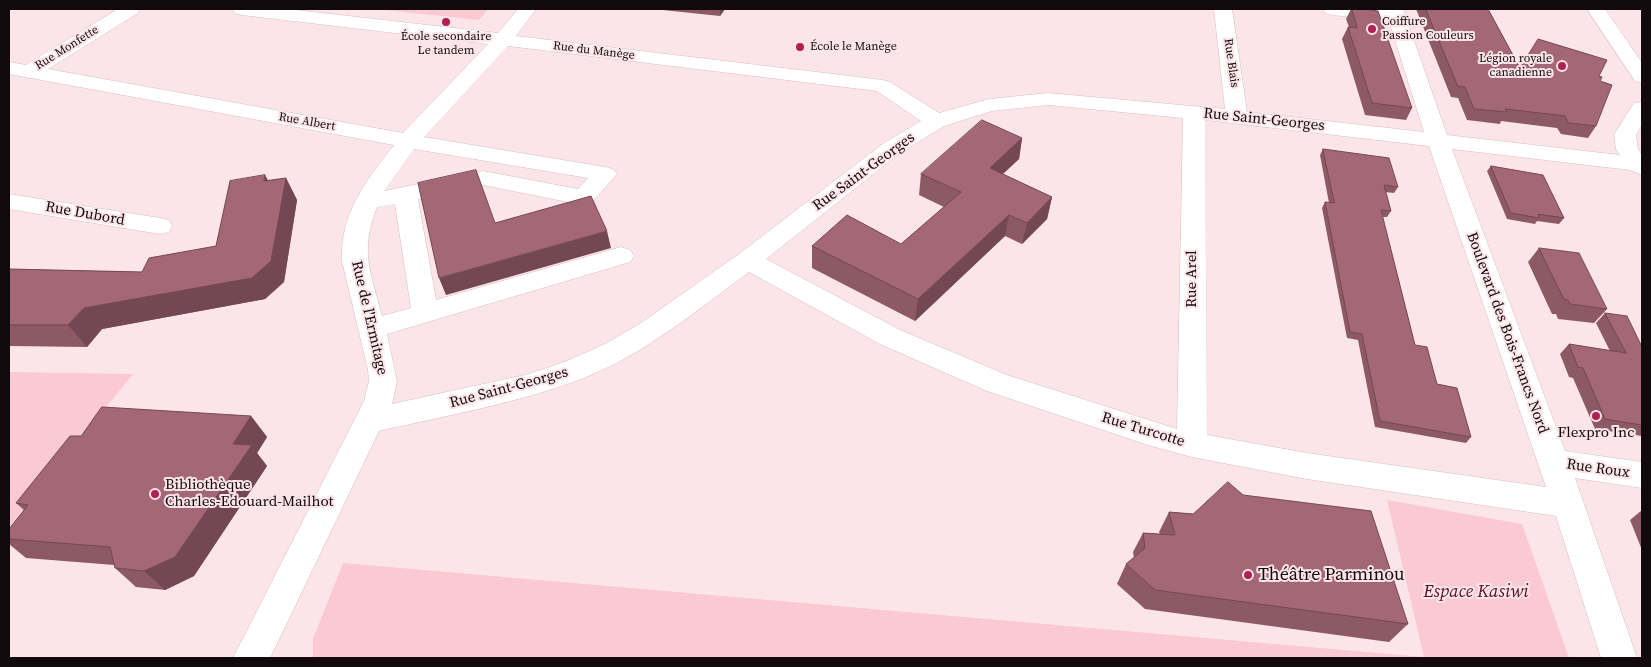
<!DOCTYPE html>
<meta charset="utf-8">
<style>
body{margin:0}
#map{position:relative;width:1651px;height:667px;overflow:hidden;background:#fce5e9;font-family:"Source Serif 4",serif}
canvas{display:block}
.frame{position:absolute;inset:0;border:10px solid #11090b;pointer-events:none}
</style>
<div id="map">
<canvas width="1651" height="667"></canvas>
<div class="frame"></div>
</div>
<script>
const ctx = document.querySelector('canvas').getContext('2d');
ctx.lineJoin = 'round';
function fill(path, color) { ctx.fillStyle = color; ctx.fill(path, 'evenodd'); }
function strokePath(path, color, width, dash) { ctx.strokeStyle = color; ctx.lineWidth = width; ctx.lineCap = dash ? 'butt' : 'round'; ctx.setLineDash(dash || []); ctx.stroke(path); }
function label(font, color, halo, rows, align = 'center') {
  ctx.font = font + ' "Source Serif 4",serif'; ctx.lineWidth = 4; ctx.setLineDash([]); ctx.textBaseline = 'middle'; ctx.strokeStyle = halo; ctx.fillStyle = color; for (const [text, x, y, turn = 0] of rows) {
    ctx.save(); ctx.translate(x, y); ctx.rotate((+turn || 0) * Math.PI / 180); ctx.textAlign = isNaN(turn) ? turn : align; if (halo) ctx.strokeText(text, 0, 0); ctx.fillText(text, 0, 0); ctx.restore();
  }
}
fill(new Path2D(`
 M 375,9 L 488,9 L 479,20 Z
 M 9,372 L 133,374 L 9,527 Z
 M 1387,500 L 1522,524 L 1569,658 L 313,658 L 313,639 L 343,563 L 1424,657 Z`), '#fac9d2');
const minor = new Path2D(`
 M 118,9 L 140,9 L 138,13 L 48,69 L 403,133 L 488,44 L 242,15 L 235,13 L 233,9 L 287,9 L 498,33 L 518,9 L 536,9 L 516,36 L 883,80 L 890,82 L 939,113 L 989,99 L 1048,93 L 1225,109 L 1214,9 L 1232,9 L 1247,112 L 1424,132 L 1389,21 L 1332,15 L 1325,13 L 1323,9 L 1403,9 L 1447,135 L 1620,155 L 1616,149 L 1614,135 L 1634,103 L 1642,102 L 1642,125 L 1636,135 L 1638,149 L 1642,155 L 1642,175 L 1630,170 L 1452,149 L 1565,451 L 1642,462 L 1642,488 L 1575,478 L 1637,658 L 1601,658 L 1556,516 L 1307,479 L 1192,457 L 1148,445 L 987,391 L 880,344 L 749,272 C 697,310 646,353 586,377 C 520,403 448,415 379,431 L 270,658 L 233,658 L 364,401 L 369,381 L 368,370 L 342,261 C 340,213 366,181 394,145 L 9,74 L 9,62 L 26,65 ZM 508,46 L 877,91 L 921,121 L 884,143 L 739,254 L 641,323 L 607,343 L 567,361 L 529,374 L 392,404 L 397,381 L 387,334 L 630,262 L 634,256 L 630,250 L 621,247 L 436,300 L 418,199 L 483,185 L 583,205 L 591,203 L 617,174 L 613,169 L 605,167 L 424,137 ZM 1048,105 L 1183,118 L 1177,429 L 1007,375 L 900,330 L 766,259 L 900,153 L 944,126 L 992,111 ZM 1205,120 L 1429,146 L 1546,487 L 1307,453 L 1207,435 ZM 414,149 L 588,178 L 578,189 L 483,171 L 384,191 ZM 395,204 L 411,308 L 382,316 C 371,272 359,252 377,207 Z
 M 1587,9 L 1605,9 L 1642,63 L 1642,83 L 1635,81 Z
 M 9,194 L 160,218 L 169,220 L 172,226 L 169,232 L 160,234 L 9,209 Z`);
strokePath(minor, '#d3bdc1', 1);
fill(minor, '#fff');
fill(new Path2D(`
 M 653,9 L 725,9 L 720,16 Z
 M 1351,9 L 1363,9 L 1412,108 L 1406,120 L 1365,115 L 1342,39 L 1348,27 L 1349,27 L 1346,19 Z
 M 1416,9 L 1488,9 L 1520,68 L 1599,76 L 1600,81 L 1596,126 L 1588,138 L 1561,134 L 1557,128 L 1501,121 L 1500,124 L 1467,120 L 1458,98 L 1451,97 Z
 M 1022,138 L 1019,159 L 1002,174 L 1052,197 L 1047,219 L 1022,244 L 1005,236 L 915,321 L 812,268 L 812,246 L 901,244 L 944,207 L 919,195 L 921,174 Z
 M 1323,149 L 1398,187 L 1394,193 L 1385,192 L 1391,211 L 1387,217 L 1382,217 L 1415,345 L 1437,384 L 1471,437 L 1466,443 L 1375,427 L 1358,340 L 1347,338 L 1322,208 L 1325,202 L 1329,203 L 1320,155 Z
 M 1491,166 L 1564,218 L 1559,224 L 1537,221 L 1535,224 L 1507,219 L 1487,171 Z
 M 286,178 L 297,200 L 284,282 L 265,299 L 102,329 L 87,347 L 9,346 L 9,269 L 142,272 L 216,246 L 268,181 Z
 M 1539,248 L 1607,309 L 1594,323 L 1558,319 L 1556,314 L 1552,314 L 1528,262 Z
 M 1605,313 L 1642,347 L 1642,436 L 1595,429 L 1573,378 L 1569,377 L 1560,354 L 1569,344 L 1610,351 L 1596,323 Z
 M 251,416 L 267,437 L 257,453 L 267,466 L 194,576 L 165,590 L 136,587 L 115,568 L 114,565 L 26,558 L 9,544 L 9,529 L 24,510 L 16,503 Z
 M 1243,495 L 1408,624 L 1389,642 L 1145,609 L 1117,584 L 1126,564 L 1134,558 L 1133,552 L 1143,533 L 1160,534 L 1159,532 L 1169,512 L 1193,514 Z
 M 1642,510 L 1642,550 L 1630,520 Z`), '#8d5965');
fill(new Path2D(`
 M 720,9 L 725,9 L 720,16 Z
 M 1022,138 L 1019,159 L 986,190 L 990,168 Z
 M 265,175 L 277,196 L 264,181 Z
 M 286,178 L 297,200 L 284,282 L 265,299 L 102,329 L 87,347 L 68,325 L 84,308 L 252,278 Z
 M 1052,197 L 1047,219 L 1022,244 L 1027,223 Z
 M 1009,215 L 1005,236 L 915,321 L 918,299 Z
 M 607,231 L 611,248 L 446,295 L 439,278 Z
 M 251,416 L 267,437 L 257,453 L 267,466 L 194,576 L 165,590 L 144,571 L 233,444 Z`), '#734852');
const building = new Path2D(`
 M 1352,9 L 1363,9 L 1378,11 L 1412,108 L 1372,103 L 1348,27 L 1357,28 Z
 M 1426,9 L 1488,9 L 1520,68 L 1538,39 L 1607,60 L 1599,76 L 1602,77 L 1600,81 L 1612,85 L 1596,126 L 1568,123 L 1565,116 L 1505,109 L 1507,112 L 1474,109 L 1465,87 L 1458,86 Z
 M 982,120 L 1022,138 L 990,168 L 1052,197 L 1027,223 L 1009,215 L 918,299 L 812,246 L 847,215 L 901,244 L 961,192 L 921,174 Z
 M 1323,149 L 1389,158 L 1398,187 L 1384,185 L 1391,211 L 1381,210 L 1415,345 L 1427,347 L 1437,384 L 1457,388 L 1471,437 L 1380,421 L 1362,334 L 1350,332 L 1325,202 L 1334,203 Z
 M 1491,166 L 1543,175 L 1564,218 L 1538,214 L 1539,218 L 1511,213 Z
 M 476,170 L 495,223 L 591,196 L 607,231 L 439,278 L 418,183 Z
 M 265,175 L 264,181 L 286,178 L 271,261 L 252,278 L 84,308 L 68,325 L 9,325 L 9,269 L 142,272 L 149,258 L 216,246 L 230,181 Z
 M 1539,248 L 1579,253 L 1607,309 L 1570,304 L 1568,300 L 1564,299 Z
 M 1605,313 L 1627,316 L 1642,347 L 1642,425 L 1605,419 L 1583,368 L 1578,367 L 1569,344 L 1626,353 Z
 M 102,407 L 251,416 L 233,444 L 252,445 L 175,557 L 144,571 L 115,568 L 110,547 L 9,539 L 9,529 L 28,505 L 16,503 L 70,436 L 81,436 Z
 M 1228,482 L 1243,495 L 1371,511 L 1408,624 L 1155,590 L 1126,564 L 1145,548 L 1143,533 L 1175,535 L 1169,512 L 1193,514 Z`);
fill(building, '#a46775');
strokePath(building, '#734852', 1);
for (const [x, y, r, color] of [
 [446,22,5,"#b02055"],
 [1372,29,5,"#b02055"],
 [800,47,5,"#b02055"],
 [1562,66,5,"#b02055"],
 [1596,416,5,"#b02055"],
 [155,494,5,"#b02055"],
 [1248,575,5,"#b02055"]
]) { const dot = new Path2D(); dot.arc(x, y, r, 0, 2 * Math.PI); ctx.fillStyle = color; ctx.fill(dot); strokePath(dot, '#fce5e9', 2); }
label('12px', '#11090b', '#fce5e9', [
 ["Coiffure",1382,22],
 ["Passion Couleurs",1382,36],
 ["École secondaire",446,37,"center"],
 ["Le tandem",446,51,"center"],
 ["École le Manège",810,47],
 ["Légion royale",1552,59,"right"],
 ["canadienne",1552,73,"right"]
], 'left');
label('12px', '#11090b', '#fce5e9', [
 ["Rue Monfette",67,48,-32],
 ["Rue du Manège",594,51,7],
 ["Rue Blais",1231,63,82],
 ["Rue Albert",307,122,10]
]);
label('15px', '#11090b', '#fce5e9', [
 ["Rue Saint-Georges",1264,120,6],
 ["Rue Saint-Georges",864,172,-36],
 ["Rue Dubord",85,214,10],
 ["Rue Arel",1192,279,-90],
 ["Rue de l'Ermitage",369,318,77],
 ["Boulevard des Bois-Francs Nord",1507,333,70],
 ["Rue Saint-Georges",509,388,-15],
 ["Rue Turcotte",1143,430,17],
 ["Rue Roux",1598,469,8]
]);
label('15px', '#11090b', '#fce5e9', [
 ["Flexpro Inc",1596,433],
 ["Bibliothèque",165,485,"left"],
 ["Charles-Edouard-Mailhot",165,502,"left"]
]);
label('18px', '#11090b', '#fce5e9', [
 ["Théâtre Parminou",1258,575]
], 'left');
label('italic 18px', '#5b0e29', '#fce5e9', [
 ["Espace Kasiwi",1476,592]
]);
</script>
